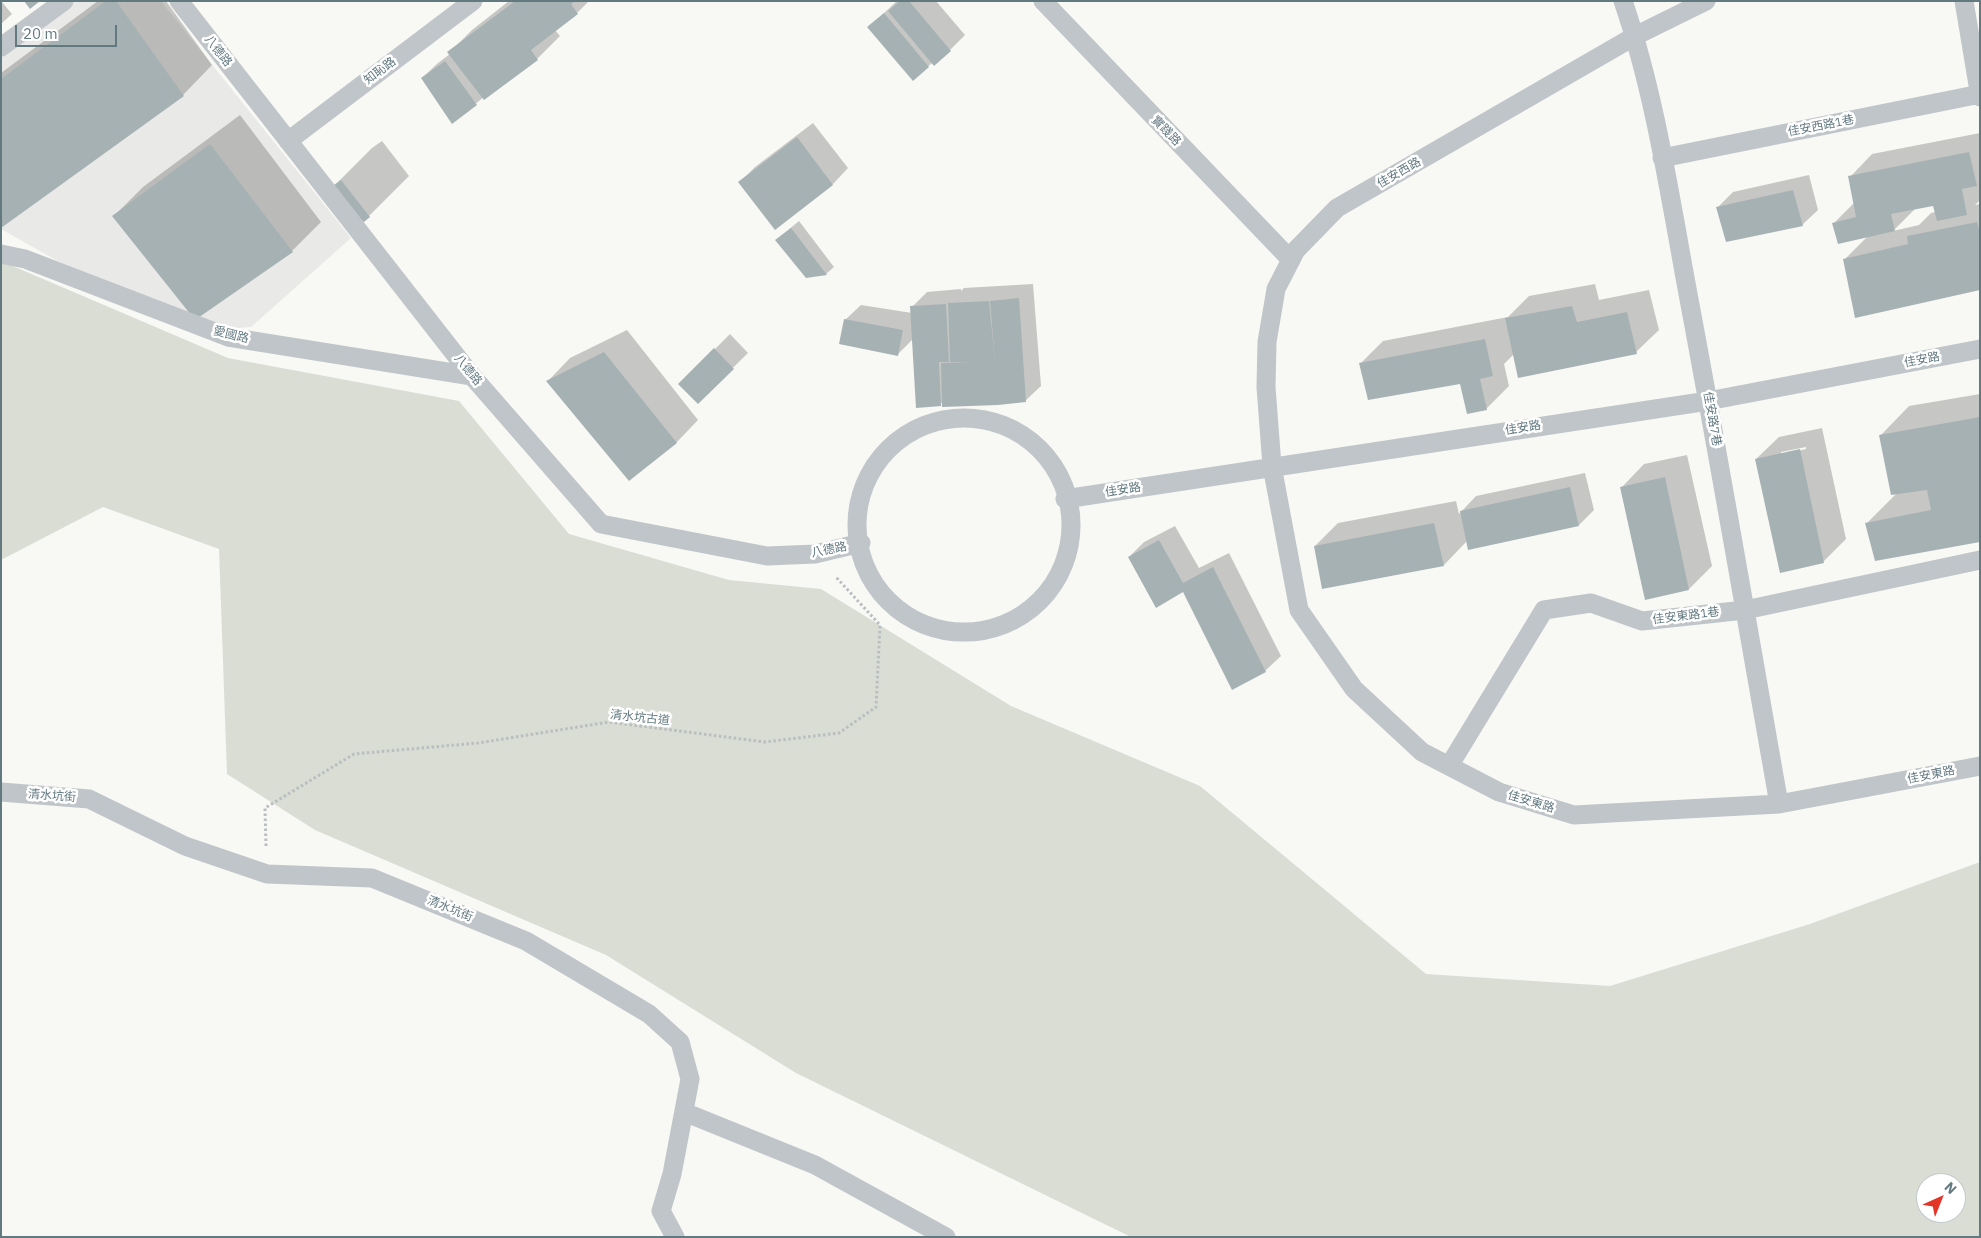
<!DOCTYPE html>
<meta charset="utf-8">
<style>
body{margin:0}
#map{position:relative;width:1981px;height:1238px;overflow:hidden;background:#f8f8f5;font-family:"IBM Plex Sans",sans-serif}
canvas{display:block}
.frame{position:absolute;inset:0;border:2px solid #637980;pointer-events:none}
.north{position:absolute;left:1916px;top:1173px;width:50px;height:50px;box-sizing:border-box;background:#fff;border:1px solid #c1c9cc;border-radius:50%;rotate:44deg;font-size:14px;font-weight:700;line-height:20px;text-align:center;color:#637980}
.north::after{content:'';display:block;margin:auto;width:18px;height:22px;background:#e43529;clip-path:polygon(50% 0,100% 100%,50% 72%,0 100%)}
.scale{position:absolute;left:15px;top:25px;width:102px;height:22px;box-sizing:border-box;border:2px solid #637980;border-top:0;padding-left:6px;font-size:15px;line-height:18px;white-space:nowrap;color:#637980;-webkit-text-stroke:4px #fff;paint-order:stroke}
</style>
<div id="map">
<canvas width="1981" height="1238"></canvas>
<div class="frame"></div>
<div class="north">N</div>
<div class="scale">20 m</div>
</div>
<script>
const ctx = document.querySelector('canvas').getContext('2d');
ctx.lineJoin = 'round';
function fill(path, color) { ctx.fillStyle = color; ctx.fill(path, 'evenodd'); }
function strokePath(path, color, width, dash) { ctx.strokeStyle = color; ctx.lineWidth = width; ctx.lineCap = dash ? 'butt' : 'round'; ctx.setLineDash(dash || []); ctx.stroke(path); }
function label(font, color, halo, rows, align = 'center') {
  ctx.font = font + ' "IBM Plex Sans","Noto Sans TC",sans-serif'; ctx.lineWidth = 5; ctx.setLineDash([]); ctx.textBaseline = 'middle'; ctx.strokeStyle = halo; ctx.fillStyle = color; for (const [text, x, y, turn = 0] of rows) {
    ctx.save(); ctx.translate(x, y); ctx.rotate((+turn || 0) * Math.PI / 180); ctx.textAlign = isNaN(turn) ? turn : align; if (halo) ctx.strokeText(text, 0, 0); ctx.fillText(text, 0, 0); ctx.restore();
  }
}
fill(new Path2D(`
 M 73,1 L 161,1 L 351,238 L 251,327 L 225,329 L 70,268 L 1,229 L 1,55 Z`), '#e9e9e8');
fill(new Path2D(`
 M 1,261 L 228,358 L 459,401 L 569,534 L 729,580 L 821,589 L 1011,706 L 1200,786 L 1426,974 L 1610,986 L 1810,924 L 1980,862 L 1980,1237 L 1131,1237 L 796,1073 L 606,955 L 315,830 L 227,774 L 219,549 L 103,507 L 1,560 ZM 1926,1183 L 1956,1183 L 1956,1213 L 1926,1213 Z`), '#d9ddd4');
fill(new Path2D(`
 M 1,1 L 12,14 L 1,24 Z
 M 98,1 L 166,1 L 212,65 L 183,95 L 1,226 L 1,73 Z
 M 509,1 L 589,1 L 577,13 L 555,30 L 560,36 L 537,59 L 484,97 L 452,123 L 422,78 L 438,63 L 450,54 L 449,53 L 472,30 Z
 M 897,1 L 936,1 L 965,35 L 950,50 L 933,62 L 913,80 L 869,27 Z
 M 240,115 L 321,222 L 292,251 L 114,216 L 143,187 Z
 M 813,123 L 848,168 L 833,184 L 775,228 L 740,182 L 755,167 Z
 M 1980,133 L 1980,200 L 1975,205 L 1980,204 L 1980,289 L 1844,260 L 1868,236 L 1834,223 L 1855,202 L 1850,177 L 1872,154 ZM 1934,205 L 1936,212 L 1931,213 L 1919,225 L 1893,231 L 1916,208 Z
 M 382,141 L 409,176 L 369,216 L 332,188 L 372,148 Z
 M 1809,175 L 1818,210 L 1802,225 L 1718,207 L 1733,192 Z
 M 799,221 L 834,267 L 826,274 L 806,276 L 776,240 Z
 M 1033,284 L 1041,386 L 1025,401 L 943,402 L 940,404 L 913,339 L 898,354 L 845,320 L 861,305 L 912,313 L 912,307 L 927,292 L 961,289 L 961,291 L 964,288 Z
 M 1595,284 L 1599,300 L 1649,290 L 1659,330 L 1636,352 L 1514,354 L 1504,364 L 1509,386 L 1486,409 L 1461,382 L 1361,363 L 1383,341 L 1508,317 L 1529,296 Z
 M 627,330 L 698,420 L 676,443 L 548,381 L 570,358 Z
 M 730,334 L 748,353 L 698,402 L 680,384 Z
 M 1980,394 L 1980,540 L 1866,524 L 1897,493 L 1880,436 L 1909,406 Z
 M 1822,428 L 1846,539 L 1824,561 L 1781,572 L 1756,459 L 1779,437 ZM 1806,447 L 1806,449 L 1781,455 L 1781,452 Z
 M 1687,455 L 1712,566 L 1689,589 L 1646,599 L 1622,487 L 1644,464 Z
 M 1585,473 L 1594,510 L 1579,525 L 1469,549 L 1467,541 L 1444,565 L 1315,546 L 1338,523 L 1456,501 L 1459,514 L 1476,496 Z
 M 1175,526 L 1199,568 L 1229,553 L 1281,656 L 1265,671 L 1184,591 L 1129,557 L 1144,542 Z`), '#0003');
fill(new Path2D(`
 M 24,1 L 40,1 L 30,9 Z
 M 106,1 L 116,1 L 184,96 L 1,228 L 1,79 Z
 M 515,1 L 575,1 L 571,4 L 578,14 L 531,50 L 538,60 L 484,100 L 447,52 Z
 M 900,1 L 909,1 L 951,51 L 934,66 L 888,11 Z
 M 884,13 L 929,67 L 913,81 L 867,27 Z
 M 445,61 L 477,105 L 452,124 L 421,78 Z
 M 797,137 L 833,185 L 775,230 L 738,182 Z
 M 210,144 L 293,252 L 195,320 L 112,216 Z
 M 1969,152 L 1977,186 L 1962,189 L 1967,215 L 1937,221 L 1933,206 L 1891,214 L 1895,231 L 1838,244 L 1832,223 L 1856,217 L 1848,176 Z
 M 341,180 L 370,217 L 359,226 L 330,188 Z
 M 1793,190 L 1803,226 L 1726,242 L 1716,207 Z
 M 1977,222 L 1980,233 L 1980,290 L 1855,318 L 1843,259 L 1908,244 L 1907,236 Z
 M 791,228 L 827,275 L 806,278 L 775,240 Z
 M 1019,298 L 1026,402 L 998,405 L 942,407 L 941,363 L 971,362 L 950,362 L 948,303 L 989,301 L 995,361 L 990,301 Z
 M 946,304 L 949,362 L 939,362 L 941,406 L 916,408 L 910,306 Z
 M 1572,306 L 1577,322 L 1627,312 L 1637,354 L 1518,378 L 1505,318 Z
 M 844,319 L 903,330 L 898,356 L 839,344 Z
 M 1485,339 L 1493,376 L 1480,379 L 1487,410 L 1467,414 L 1460,384 L 1368,400 L 1359,363 Z
 M 714,348 L 734,369 L 698,404 L 678,384 Z
 M 604,352 L 677,443 L 629,481 L 546,381 Z
 M 1980,417 L 1980,542 L 1875,561 L 1865,523 L 1931,510 L 1927,490 L 1891,495 L 1879,435 Z
 M 1800,449 L 1824,563 L 1780,573 L 1755,459 Z
 M 1665,477 L 1689,590 L 1645,600 L 1620,487 Z
 M 1570,487 L 1579,526 L 1468,550 L 1460,511 Z
 M 1434,523 L 1444,566 L 1322,589 L 1314,546 Z
 M 1159,540 L 1183,583 L 1213,567 L 1266,672 L 1232,690 L 1183,592 L 1156,608 L 1128,557 Z`), '#a6b1b4');
strokePath(new Path2D(`
 M 266,846 L 265,808 L 354,754 L 478,743 L 609,722 L 765,742 L 839,733 L 876,707 L 880,625 L 835,576`), '#b9bec0', 3, [2.5, 2.5]);
strokePath(new Path2D(`
 M 179,1 L 472,376 L 601,524 L 767,556 L 815,554 L 861,543
 M 1043,1 L 1291,260
 M 1623,1 C 1655,94 1670,197 1688,294 C 1720,464 1749,634 1779,804
 M 1706,1 L 1635,36 L 1337,208 L 1296,250 L 1276,289 L 1267,342 L 1266,387 L 1272,466 L 1299,610 L 1354,689 L 1422,752 L 1499,792 L 1574,815 L 1779,804 L 1980,766
 M 1964,1 L 1980,97
 M 1,47 L 64,1
 M 288,141 L 473,1
 M 1662,158 L 1980,94
 M 1,254 L 25,259 L 228,337 L 472,376
 M857 525a107 107 0 1 1 214 0a107 107 0 1 1-214 0Z
 M 1065,499 L 1708,401 L 1980,349
 M 1449,766 L 1544,610 L 1591,603 L 1642,621 L 1745,610 L 1980,560
 M 1,792 L 89,799 L 185,846 L 267,874 L 372,878 L 526,941 L 649,1014 L 680,1042 L 690,1079 L 672,1174 L 661,1211 L 675,1237
 M 684,1112 L 815,1165 L 946,1237`), '#bfc5c8', 19);
label('12px', '#637980', '#fff', [
 ["八德路",218,51,52],
 ["知恥路",380,71,-37],
 ["佳安西路1巷",1821,126,-11],
 ["實踐路",1166,131,46],
 ["佳安西路",1399,173,-30],
 ["愛國路",231,335,14],
 ["佳安路",1922,360,-11],
 ["八德路",468,370,51],
 ["佳安路7巷",1712,419,80],
 ["佳安路",1523,428,-9],
 ["佳安路",1123,490,-9],
 ["八德路",829,550,-11],
 ["佳安東路1巷",1686,616,-7],
 ["清水坑古道",640,718,6],
 ["佳安東路",1931,775,-11],
 ["清水坑街",52,796,4],
 ["佳安東路",1531,802,17],
 ["清水坑街",450,909,22]
]);
</script>
